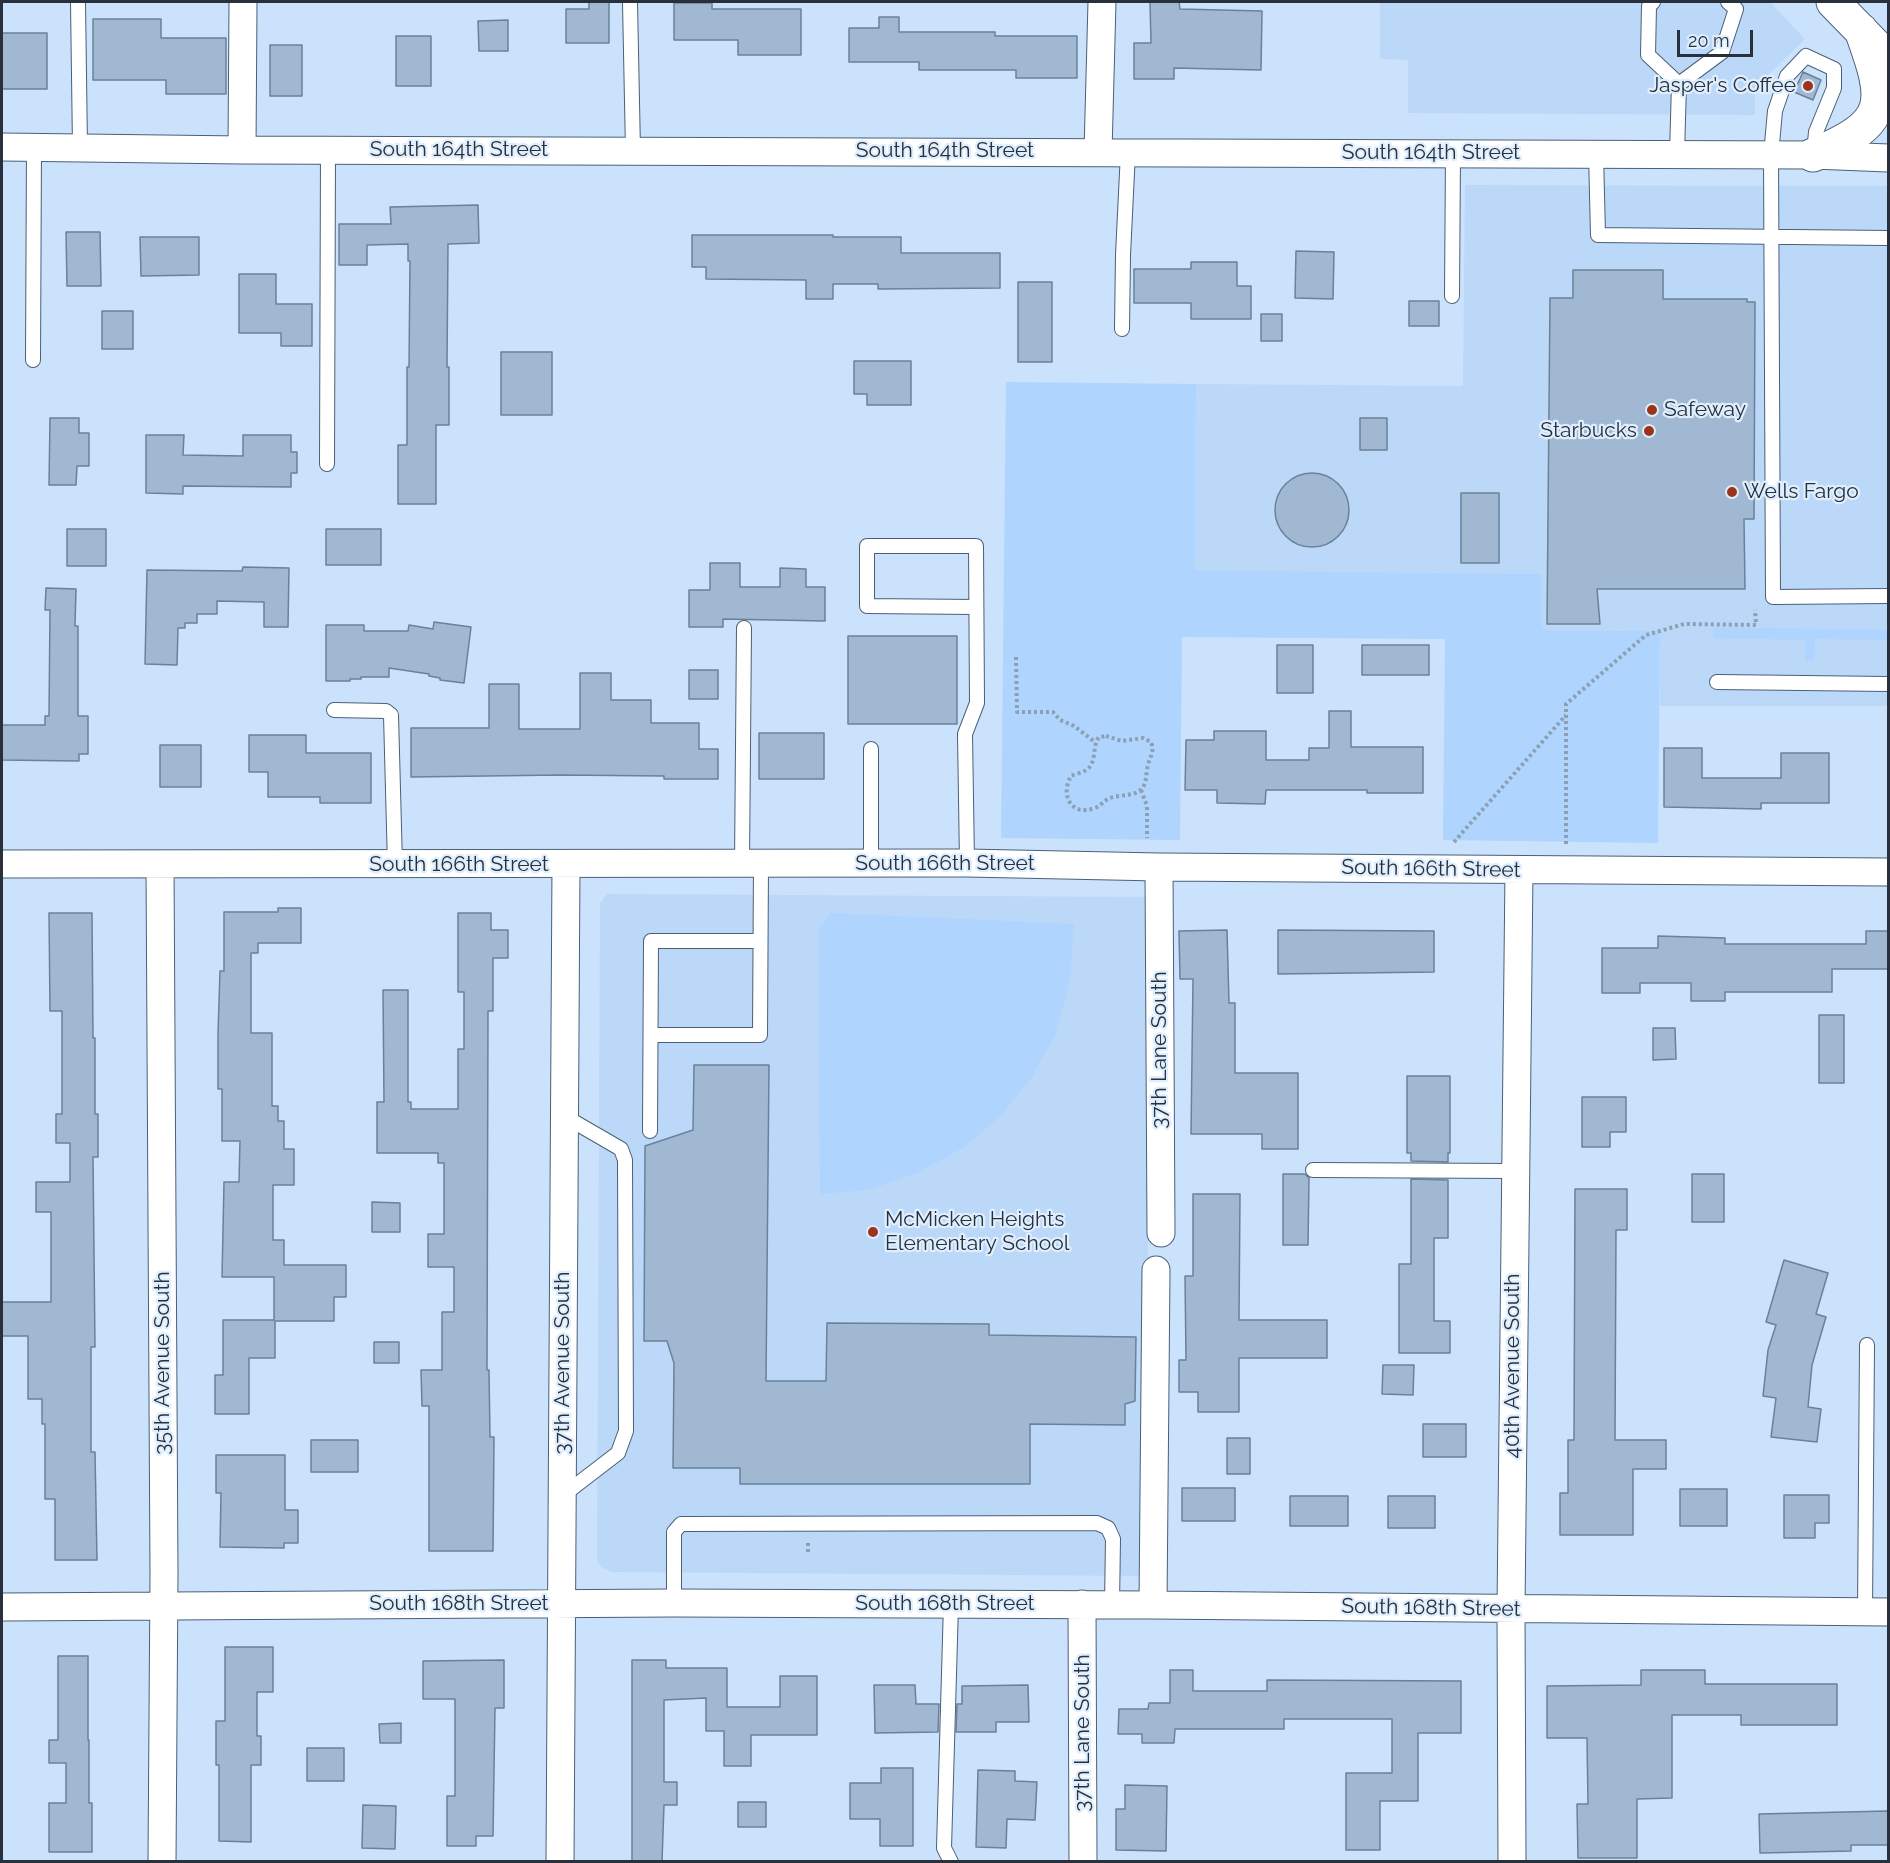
<!DOCTYPE html>
<style>
body{margin:0}
#map{position:relative;width:1890px;height:1863px;overflow:hidden;background:#cae2fc;font-family:Raleway,sans-serif}
canvas{display:block}
.frame{position:absolute;inset:0;border:3px solid #27303b;pointer-events:none}
.scale{position:absolute;left:1677px;top:30px;width:76px;height:27px;box-sizing:border-box;border:3px solid #27303b;border-top:0;padding-left:8px;font-size:18px;line-height:21px;white-space:nowrap;color:#27303b;-webkit-text-stroke:4px #dfeefe;paint-order:stroke}
</style>
<div id="map">
<canvas width="1890" height="1863"></canvas>
<div class="frame"></div>
<div class="scale">20 m</div>
</div>
<script>
const ctx = document.querySelector('canvas').getContext('2d');
ctx.lineJoin = 'round';
function fill(path, color) { ctx.fillStyle = color; ctx.fill(path, 'evenodd'); }
function strokePath(path, color, width, dash) { ctx.strokeStyle = color; ctx.lineWidth = width; ctx.lineCap = dash ? 'butt' : 'round'; ctx.setLineDash(dash || []); ctx.stroke(path); }
function label(font, color, halo, rows, align = 'center') {
  ctx.font = font + ' Raleway,sans-serif'; ctx.lineWidth = 4.5; ctx.setLineDash([]); ctx.textBaseline = 'middle'; ctx.strokeStyle = halo; ctx.fillStyle = color; for (const [text, x, y, turn = 0] of rows) {
    ctx.save(); ctx.translate(x, y); ctx.rotate((+turn || 0) * Math.PI / 180); ctx.textAlign = isNaN(turn) ? turn : align; if (halo) ctx.strokeText(text, 0, 0); ctx.fillText(text, 0, 0); ctx.restore();
  }
}
fill(new Path2D(`
 M 1380,2 L 1770,2 L 1805,39 L 1755,88 L 1755,115 L 1408,113 L 1408,60 L 1380,59 Z
 M 1465,185 L 1888,186 L 1888,706 L 1660,706 L 1660,631 L 1541,630 L 1541,574 L 1195,570 L 1196,384 L 1463,386 Z
 M 607,894 L 1149,897 L 1147,1576 L 611,1572 L 601,1567 L 597,1560 L 600,903 Z`), '#bbd8f9');
fill(new Path2D(`
 M 1006,382 L 1196,384 L 1195,570 L 1541,574 L 1542,630 L 1660,631 L 1658,843 L 1443,840 L 1445,639 L 1182,637 L 1180,840 L 1001,838 Z
 M 1713,627 L 1888,630 L 1888,640 L 1815,639 L 1814,661 L 1805,661 L 1805,640 L 1713,638 Z
 M 831,913 L 1074,924 L 1070,979 L 1056,1034 L 1031,1078 L 1000,1116 L 963,1148 L 915,1174 L 868,1190 L 820,1194 L 818,930 Z`), '#afd4fd');
const building = new Path2D(`
 M 589,2 L 609,2 L 609,43 L 566,43 L 566,9 L 589,9 Z
 M 1150,2 L 1179,2 L 1180,9 L 1262,11 L 1261,70 L 1174,68 L 1174,79 L 1134,79 L 1134,43 L 1151,43 Z
 M 674,3 L 712,3 L 712,9 L 801,9 L 801,55 L 738,55 L 738,40 L 674,40 Z
 M 879,17 L 899,17 L 899,32 L 995,32 L 995,36 L 1077,36 L 1077,78 L 1016,78 L 1016,70 L 919,70 L 919,62 L 849,62 L 849,28 L 879,28 Z
 M 93,19 L 161,19 L 161,38 L 226,38 L 226,94 L 166,94 L 166,80 L 93,80 Z
 M 508,20 L 508,51 L 479,51 L 478,21 Z
 M 2,33 L 47,33 L 47,89 L 2,89 Z
 M 396,36 L 431,36 L 431,86 L 396,86 Z
 M 270,45 L 302,45 L 302,96 L 270,96 Z
 M 1803,72 L 1821,80 L 1813,100 L 1794,92 Z
 M 478,205 L 479,243 L 448,244 L 447,367 L 449,367 L 449,425 L 436,425 L 436,504 L 398,504 L 398,445 L 407,445 L 407,367 L 409,367 L 410,261 L 408,261 L 408,244 L 367,245 L 367,265 L 339,265 L 339,224 L 391,224 L 390,207 Z
 M 66,232 L 100,232 L 101,286 L 67,286 Z
 M 692,235 L 833,235 L 833,237 L 901,237 L 901,253 L 1000,253 L 1000,288 L 878,289 L 878,284 L 833,284 L 833,299 L 806,299 L 806,280 L 706,279 L 706,267 L 692,267 Z
 M 140,237 L 199,237 L 199,275 L 141,276 Z
 M 1296,251 L 1334,252 L 1333,299 L 1295,298 Z
 M 1191,262 L 1237,262 L 1237,286 L 1251,286 L 1251,319 L 1191,319 L 1191,303 L 1134,303 L 1134,269 L 1191,269 Z
 M 1573,270 L 1663,270 L 1663,299 L 1747,299 L 1747,302 L 1755,302 L 1754,519 L 1744,519 L 1745,589 L 1597,589 L 1600,624 L 1547,624 L 1550,298 L 1573,298 Z
 M 239,274 L 276,274 L 276,304 L 312,304 L 312,346 L 281,346 L 281,333 L 239,333 Z
 M 1018,282 L 1052,282 L 1052,362 L 1018,362 Z
 M 1409,301 L 1439,301 L 1439,326 L 1409,326 Z
 M 102,311 L 133,311 L 133,349 L 102,349 Z
 M 1261,314 L 1282,314 L 1282,341 L 1261,341 Z
 M 501,352 L 552,352 L 552,415 L 501,415 Z
 M 854,361 L 911,361 L 911,405 L 867,405 L 867,394 L 854,394 Z
 M 50,418 L 79,418 L 79,433 L 89,433 L 89,466 L 77,466 L 76,485 L 49,485 Z
 M 1360,418 L 1387,418 L 1387,450 L 1360,450 Z
 M 146,435 L 184,435 L 183,455 L 243,456 L 243,435 L 291,435 L 291,452 L 297,452 L 297,473 L 291,473 L 291,487 L 183,486 L 183,494 L 146,493 Z
 M1275 510a37 37 0 1 1 74 0a37 37 0 1 1-74 0Z
 M 1461,493 L 1499,493 L 1499,563 L 1461,563 Z
 M 67,529 L 106,529 L 106,566 L 67,566 Z
 M 326,529 L 381,529 L 381,565 L 326,565 Z
 M 710,563 L 740,563 L 740,587 L 780,587 L 780,568 L 806,569 L 806,587 L 825,587 L 825,621 L 723,619 L 723,627 L 689,627 L 689,590 L 710,590 Z
 M 243,567 L 289,568 L 288,627 L 264,627 L 264,602 L 217,601 L 217,614 L 197,614 L 197,623 L 185,623 L 185,628 L 178,628 L 177,665 L 145,664 L 147,570 L 242,571 Z
 M 46,588 L 76,589 L 75,626 L 78,626 L 78,716 L 88,716 L 88,754 L 79,754 L 79,761 L 2,760 L 2,725 L 45,725 L 45,716 L 49,716 L 50,610 L 45,610 Z
 M 434,622 L 471,627 L 464,683 L 440,680 L 440,678 L 429,676 L 429,674 L 389,668 L 389,677 L 361,677 L 361,679 L 350,679 L 350,681 L 326,681 L 326,625 L 364,625 L 364,631 L 408,631 L 409,625 L 433,629 Z
 M 848,636 L 957,636 L 957,724 L 848,724 Z
 M 1277,645 L 1313,645 L 1313,693 L 1277,693 Z
 M 1362,645 L 1429,645 L 1429,675 L 1362,675 Z
 M 689,670 L 718,670 L 718,699 L 689,699 Z
 M 580,673 L 611,673 L 611,700 L 651,700 L 651,723 L 699,723 L 699,749 L 718,749 L 718,779 L 664,779 L 664,776 L 560,775 L 411,777 L 411,728 L 489,728 L 489,684 L 519,684 L 519,729 L 580,729 Z
 M 1329,711 L 1351,711 L 1351,747 L 1423,747 L 1423,793 L 1367,793 L 1367,790 L 1266,790 L 1265,804 L 1217,803 L 1217,790 L 1185,790 L 1186,740 L 1214,740 L 1214,731 L 1266,731 L 1266,760 L 1309,760 L 1309,748 L 1329,748 Z
 M 759,733 L 824,733 L 824,779 L 759,779 Z
 M 249,735 L 306,735 L 306,753 L 371,753 L 371,803 L 320,803 L 320,797 L 268,797 L 268,772 L 249,772 Z
 M 160,745 L 201,745 L 201,787 L 160,787 Z
 M 1664,748 L 1702,748 L 1702,778 L 1781,778 L 1781,753 L 1829,753 L 1829,803 L 1761,803 L 1761,809 L 1664,807 Z
 M 278,908 L 301,908 L 301,943 L 258,943 L 258,953 L 251,953 L 251,1033 L 272,1033 L 272,1106 L 278,1106 L 278,1121 L 284,1121 L 284,1149 L 294,1149 L 294,1185 L 273,1185 L 273,1240 L 284,1240 L 284,1265 L 346,1265 L 346,1297 L 334,1297 L 334,1321 L 275,1321 L 275,1358 L 249,1358 L 249,1414 L 215,1414 L 215,1375 L 223,1375 L 223,1320 L 274,1320 L 274,1277 L 222,1277 L 224,1182 L 239,1182 L 240,1141 L 222,1141 L 222,1089 L 218,1089 L 218,1033 L 220,971 L 224,971 L 224,912 L 278,912 Z
 M 49,913 L 92,913 L 93,1038 L 95,1038 L 95,1114 L 98,1114 L 98,1157 L 93,1157 L 95,1347 L 91,1347 L 91,1452 L 95,1452 L 97,1560 L 55,1560 L 55,1499 L 45,1499 L 45,1424 L 42,1424 L 42,1399 L 28,1399 L 28,1336 L 2,1336 L 2,1302 L 51,1302 L 51,1212 L 36,1212 L 36,1182 L 70,1182 L 70,1143 L 56,1143 L 56,1114 L 62,1114 L 62,1011 L 50,1011 Z
 M 458,913 L 491,913 L 491,930 L 508,930 L 508,958 L 493,958 L 493,1011 L 488,1011 L 487,1370 L 489,1370 L 490,1437 L 494,1437 L 493,1551 L 429,1551 L 429,1406 L 422,1406 L 421,1370 L 442,1370 L 442,1312 L 454,1312 L 454,1267 L 428,1267 L 428,1234 L 444,1234 L 444,1163 L 438,1163 L 438,1153 L 377,1153 L 377,1102 L 384,1102 L 383,990 L 408,990 L 408,1102 L 411,1102 L 411,1109 L 458,1109 L 458,1049 L 464,1049 L 464,992 L 458,992 Z
 M 1227,930 L 1229,1003 L 1235,1003 L 1235,1073 L 1298,1073 L 1298,1149 L 1262,1149 L 1262,1134 L 1191,1134 L 1193,979 L 1180,979 L 1179,931 Z
 M 1278,930 L 1434,931 L 1434,972 L 1278,974 Z
 M 1866,931 L 1888,931 L 1888,969 L 1832,969 L 1832,992 L 1725,992 L 1725,1001 L 1691,1001 L 1691,983 L 1640,983 L 1640,993 L 1602,993 L 1602,948 L 1658,948 L 1658,936 L 1725,938 L 1725,944 L 1866,944 Z
 M 1819,1015 L 1844,1015 L 1844,1083 L 1819,1083 Z
 M 1653,1028 L 1675,1028 L 1676,1059 L 1653,1060 Z
 M 694,1065 L 769,1065 L 766,1381 L 826,1381 L 827,1323 L 989,1324 L 989,1335 L 1136,1337 L 1135,1401 L 1125,1404 L 1125,1425 L 1030,1424 L 1030,1484 L 740,1484 L 740,1468 L 673,1468 L 674,1363 L 667,1341 L 644,1341 L 645,1146 L 693,1130 Z
 M 1407,1076 L 1450,1076 L 1450,1153 L 1448,1153 L 1448,1162 L 1411,1161 L 1411,1153 L 1407,1153 Z
 M 1582,1097 L 1626,1097 L 1626,1132 L 1610,1132 L 1610,1147 L 1582,1147 Z
 M 1283,1174 L 1305,1174 L 1309,1178 L 1308,1245 L 1283,1245 Z
 M 1692,1174 L 1724,1174 L 1724,1222 L 1692,1222 Z
 M 1411,1179 L 1448,1180 L 1448,1238 L 1434,1238 L 1434,1321 L 1450,1321 L 1450,1353 L 1399,1353 L 1399,1264 L 1411,1264 Z
 M 1575,1189 L 1627,1189 L 1627,1230 L 1616,1230 L 1615,1440 L 1666,1440 L 1666,1469 L 1633,1469 L 1633,1535 L 1560,1535 L 1560,1493 L 1568,1493 L 1568,1440 L 1574,1440 Z
 M 1193,1194 L 1240,1194 L 1239,1320 L 1327,1320 L 1327,1358 L 1239,1358 L 1239,1412 L 1198,1412 L 1198,1392 L 1179,1392 L 1179,1360 L 1186,1360 L 1185,1276 L 1193,1276 Z
 M 372,1202 L 400,1203 L 400,1232 L 372,1232 Z
 M 1784,1260 L 1828,1273 L 1816,1314 L 1826,1317 L 1812,1365 L 1808,1407 L 1821,1409 L 1817,1442 L 1771,1437 L 1776,1398 L 1763,1396 L 1768,1350 L 1776,1325 L 1766,1322 Z
 M 374,1342 L 399,1342 L 399,1363 L 374,1363 Z
 M 1383,1365 L 1414,1365 L 1413,1395 L 1382,1394 Z
 M 1423,1424 L 1466,1424 L 1466,1457 L 1423,1457 Z
 M 1227,1438 L 1250,1438 L 1250,1474 L 1227,1474 Z
 M 311,1440 L 358,1440 L 358,1472 L 311,1472 Z
 M 216,1455 L 285,1455 L 285,1510 L 298,1510 L 298,1543 L 284,1543 L 284,1548 L 220,1547 L 221,1493 L 216,1493 Z
 M 1182,1488 L 1235,1488 L 1235,1521 L 1182,1521 Z
 M 1680,1489 L 1727,1489 L 1727,1526 L 1680,1526 Z
 M 1784,1495 L 1829,1495 L 1829,1523 L 1815,1523 L 1815,1538 L 1784,1538 Z
 M 1290,1496 L 1348,1496 L 1348,1526 L 1290,1526 Z
 M 1388,1496 L 1435,1496 L 1435,1528 L 1388,1528 Z
 M 225,1647 L 273,1647 L 273,1692 L 257,1692 L 257,1736 L 261,1736 L 261,1765 L 251,1765 L 251,1842 L 219,1841 L 219,1765 L 216,1765 L 216,1721 L 225,1721 Z
 M 58,1656 L 88,1656 L 88,1740 L 89,1740 L 89,1803 L 92,1803 L 92,1852 L 49,1852 L 49,1803 L 66,1803 L 66,1763 L 49,1763 L 49,1740 L 58,1740 Z
 M 504,1660 L 504,1708 L 495,1708 L 493,1836 L 476,1836 L 476,1846 L 447,1846 L 447,1796 L 455,1796 L 455,1699 L 423,1699 L 423,1661 Z
 M 632,1660 L 666,1660 L 666,1668 L 727,1668 L 727,1707 L 780,1707 L 780,1676 L 817,1676 L 817,1735 L 751,1735 L 751,1766 L 724,1766 L 724,1731 L 706,1731 L 706,1698 L 664,1700 L 664,1782 L 677,1782 L 677,1805 L 664,1805 L 662,1862 L 632,1862 Z
 M 1170,1670 L 1193,1670 L 1193,1691 L 1267,1691 L 1267,1680 L 1461,1681 L 1461,1733 L 1418,1733 L 1418,1801 L 1380,1801 L 1380,1850 L 1346,1850 L 1346,1773 L 1392,1773 L 1392,1719 L 1284,1719 L 1284,1729 L 1175,1729 L 1174,1743 L 1142,1743 L 1142,1734 L 1118,1734 L 1119,1709 L 1148,1709 L 1149,1703 L 1170,1703 Z
 M 1641,1670 L 1705,1670 L 1705,1684 L 1837,1684 L 1837,1725 L 1741,1725 L 1741,1715 L 1672,1715 L 1672,1798 L 1637,1799 L 1637,1858 L 1578,1858 L 1577,1804 L 1588,1804 L 1587,1738 L 1547,1738 L 1547,1686 L 1641,1685 Z
 M 874,1685 L 915,1685 L 916,1704 L 939,1704 L 938,1732 L 875,1733 Z
 M 1028,1685 L 1029,1722 L 996,1722 L 996,1732 L 956,1732 L 957,1704 L 962,1704 L 962,1686 Z
 M 401,1723 L 401,1743 L 380,1743 L 379,1724 Z
 M 307,1748 L 344,1748 L 344,1781 L 307,1781 Z
 M 881,1768 L 913,1768 L 913,1846 L 880,1846 L 880,1819 L 850,1819 L 850,1783 L 881,1783 Z
 M 978,1770 L 1015,1771 L 1015,1781 L 1037,1782 L 1035,1820 L 1007,1819 L 1006,1848 L 976,1847 Z
 M 1125,1785 L 1167,1786 L 1166,1851 L 1116,1850 L 1116,1809 L 1125,1809 Z
 M 738,1802 L 766,1802 L 766,1827 L 738,1827 Z
 M 363,1805 L 396,1806 L 395,1849 L 362,1848 Z
 M 1888,1811 L 1888,1845 L 1851,1845 L 1851,1851 L 1760,1853 L 1759,1814 Z`);
fill(building, '#a1b8d2');
strokePath(building, '#6b8199', 1.5);
const service = new Path2D(`
 M 78,2 L 80,148
 M 630,2 L 633,151
 M 1653,2 L 1649,6 L 1648,55 L 1679,84 L 1677,154
 M 1679,84 L 1722,52 L 1736,9 L 1728,2
 M 1814,153 L 1816,132 L 1834,88 L 1834,69 L 1806,56 L 1787,76 L 1775,111 L 1771,155 L 1773,597 L 1888,596
 M 1596,154 L 1598,235 L 1888,238
 M 1452,296 L 1453,153
 M 1122,329 L 1123,255 L 1128,152
 M 33,360 L 34,147
 M 327,464 L 328,150
 M 1717,682 L 1888,684
 M 334,710 L 386,711 L 391,715 L 395,865
 M 871,749 L 871,864
 M 967,863 L 965,734 L 977,703 L 976,546 L 867,546 L 867,606 L 976,607
 M 742,864 L 744,628
 M 651,1035 L 760,1035 L 761,864
 M 650,1131 L 651,941 L 760,941
 M 1313,1170 L 1515,1171
 M 562,1496 L 618,1453 L 626,1431 L 625,1160 L 621,1149 L 564,1116
 M 674,1603 L 674,1532 L 681,1524 L 1097,1523 L 1108,1528 L 1113,1539 L 1112,1605
 M 1865,1612 L 1867,1345
 M 951,1862 L 944,1848 L 951,1604`);
const minor = new Path2D(`
 M 2,147 L 242,150 L 1813,155 L 1888,158
 M 242,150 L 243,2
 M 1098,152 L 1102,2
 M 2,864 L 967,863 L 1159,867 L 1888,872
 M 160,864 L 164,1574 L 162,1862
 M 1159,867 L 1161,1233
 M 1082,1604 L 1083,1862
 M 1153,1605 L 1156,1270
 M 2,1607 L 674,1603 L 1153,1605 L 1888,1612
 M 560,1862 L 566,865
 M 1512,1862 L 1511,1609 L 1519,870`);
const secondary = new Path2D(`
 M 1833,2 L 1875,45
 M 1813,155 C 1890,123 1888,104 1861,30`);
strokePath(service, '#4b6076', 16);
strokePath(minor, '#4b6076', 29);
strokePath(secondary, '#4b6076', 35);
strokePath(new Path2D(`
 M 1016,657 L 1017,712 L 1053,712 L 1060,720 L 1074,726 L 1095,742
 M 1106,736 L 1122,741 L 1143,738 L 1151,742 C 1155,752 1150,756 1148,765 C 1145,776 1148,785 1138,792 C 1129,796 1119,795 1110,798 C 1104,800 1101,806 1095,808 C 1071,817 1060,795 1071,776 C 1075,774 1082,773 1086,770 C 1097,764 1092,746 1099,737 Z
 M 1141,790 L 1147,806 L 1147,838
 M 1454,842 L 1566,715
 M 1566,844 L 1566,704 L 1646,635 L 1684,624 L 1756,625 L 1755,610
 M 808,1543 L 808,1554`), '#8c9fb3', 4, [3, 3]);
strokePath(service, '#fff', 14);
strokePath(minor, '#fff', 27);
strokePath(secondary, '#fff', 33);
for (const [x, y, r, color] of [
 [1808,86,6,"#9c3419"],
 [1652,410,6,"#9c3419"],
 [1649,431,6,"#9c3419"],
 [1732,492,6,"#9c3419"],
 [873,1232,6,"#9c3419"]
]) { const dot = new Path2D(); dot.arc(x, y, r, 0, 2 * Math.PI); ctx.fillStyle = color; ctx.fill(dot); strokePath(dot, '#dfeefe', 2); }
label('21px', '#27303b', '#dfeefe', [
 ["Jasper's Coffee",1796,86,"right"],
 ["Safeway",1664,410],
 ["Starbucks",1637,431,"right"],
 ["Wells Fargo",1744,492],
 ["McMicken Heights",885,1220],
 ["Elementary School",885,1244]
], 'left');
label('21px', '#27303b', '#dfeefe', [
 ["South 164th Street",459,150],
 ["South 164th Street",945,151],
 ["South 164th Street",1431,153],
 ["South 166th Street",945,864],
 ["South 166th Street",459,865],
 ["South 166th Street",1431,869,1],
 ["37th Lane South",1160,1050,-90],
 ["35th Avenue South",163,1363,-90],
 ["37th Avenue South",563,1363,-90],
 ["40th Avenue South",1513,1366,-90],
 ["South 168th Street",459,1604],
 ["South 168th Street",945,1604],
 ["South 168th Street",1431,1608,1],
 ["37th Lane South",1083,1733,-90]
]);
</script>
